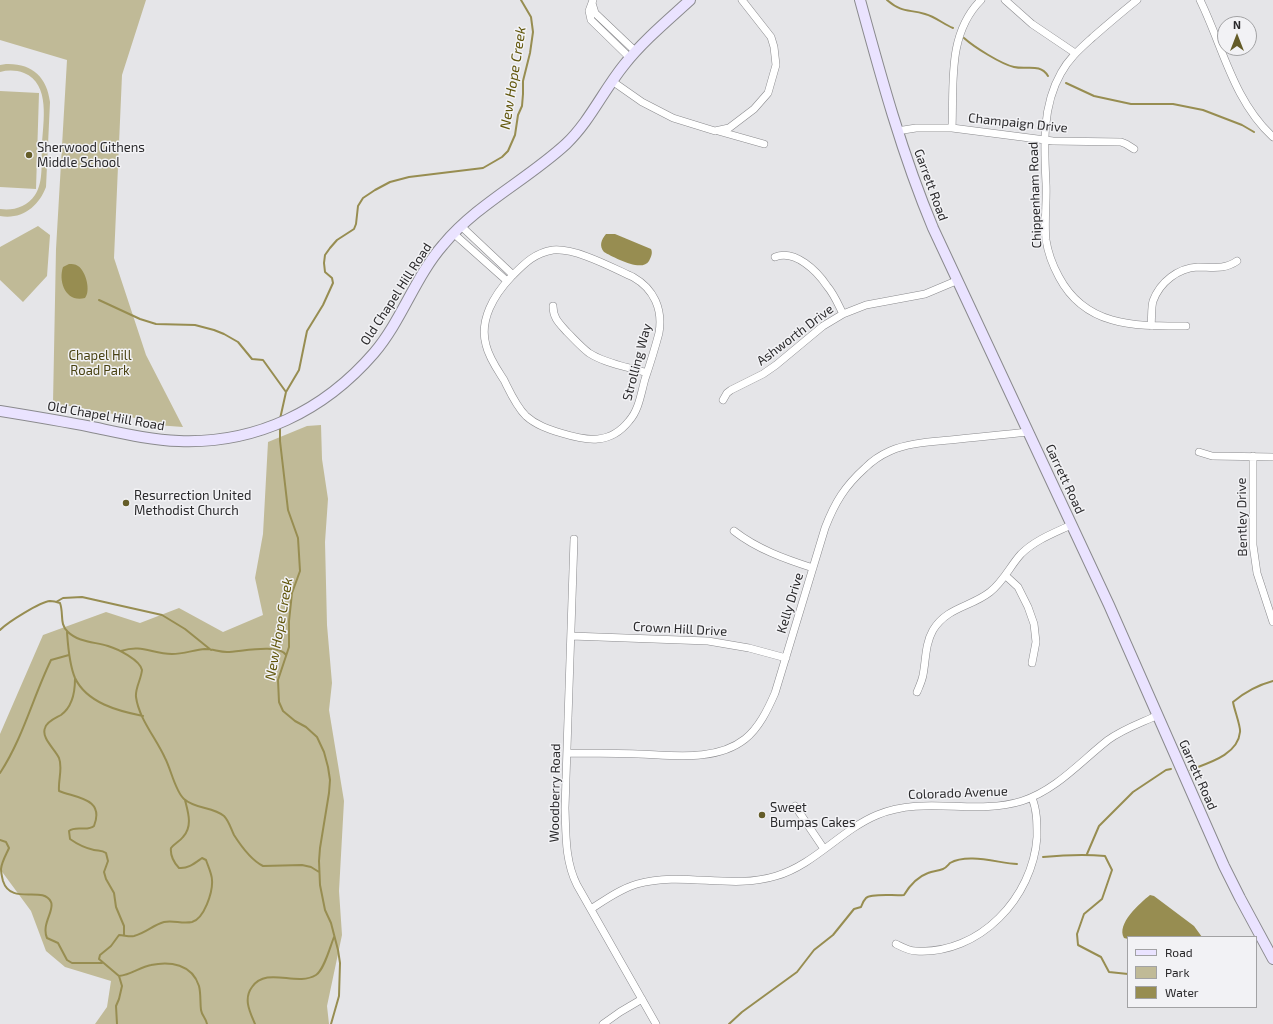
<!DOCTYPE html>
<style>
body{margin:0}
#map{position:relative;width:1273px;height:1024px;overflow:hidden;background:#e5e5e8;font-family:"Exo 2",sans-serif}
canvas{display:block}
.legend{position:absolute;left:1127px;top:936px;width:130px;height:72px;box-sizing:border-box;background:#f2f2f5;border:1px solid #a2a2a4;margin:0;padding:5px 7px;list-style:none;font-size:12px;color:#2a292b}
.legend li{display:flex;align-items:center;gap:8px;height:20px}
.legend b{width:20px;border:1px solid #a2a2a4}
.north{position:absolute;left:1217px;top:16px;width:40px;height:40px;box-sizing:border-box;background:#f2f2f5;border:1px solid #a2a2a4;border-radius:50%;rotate:0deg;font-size:11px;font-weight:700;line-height:16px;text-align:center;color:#2a292b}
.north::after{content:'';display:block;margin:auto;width:14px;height:18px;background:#645c28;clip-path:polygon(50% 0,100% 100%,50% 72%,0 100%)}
</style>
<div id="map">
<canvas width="1273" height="1024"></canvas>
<ul class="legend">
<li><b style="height:5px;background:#eae3ff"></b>Road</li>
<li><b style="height:11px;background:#c0ba97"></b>Park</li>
<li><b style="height:11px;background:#978d51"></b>Water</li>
</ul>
<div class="north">N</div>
</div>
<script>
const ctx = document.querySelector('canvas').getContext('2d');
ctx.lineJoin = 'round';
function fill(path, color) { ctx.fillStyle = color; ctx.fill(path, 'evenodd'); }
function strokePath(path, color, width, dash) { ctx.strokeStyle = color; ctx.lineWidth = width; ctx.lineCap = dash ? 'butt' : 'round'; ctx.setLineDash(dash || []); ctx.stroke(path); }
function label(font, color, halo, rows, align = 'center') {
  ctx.font = font + ' "Exo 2",sans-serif'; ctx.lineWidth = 3; ctx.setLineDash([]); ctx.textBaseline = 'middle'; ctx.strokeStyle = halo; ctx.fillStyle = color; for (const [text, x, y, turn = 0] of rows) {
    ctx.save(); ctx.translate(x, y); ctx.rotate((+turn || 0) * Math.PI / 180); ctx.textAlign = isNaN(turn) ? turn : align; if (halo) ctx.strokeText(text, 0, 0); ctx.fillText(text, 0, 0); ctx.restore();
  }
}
fill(new Path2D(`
 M 0,0 L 146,0 L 122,75 L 114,258 L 146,355 L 183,427 L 156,425 L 157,422 L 53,403 L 56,249 L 67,60 L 0,40 Z
 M 6,64 C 32,63 47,77 50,102 L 46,187 C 39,206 22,220 0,216 L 0,209 C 13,211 27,207 35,195 C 44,182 41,160 42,145 C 43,122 51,84 24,73 C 16,70 8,70 0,72 L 0,65 Z
 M 0,91 L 39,93 L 36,189 L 0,187 Z
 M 38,226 L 50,235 L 47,276 L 23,302 L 0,280 L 0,247 Z
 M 321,425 L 322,459 L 328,499 L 325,542 L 327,625 L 332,683 L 329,710 L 344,801 L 339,891 L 342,935 L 327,1006 L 329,1024 L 95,1024 L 107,1007 L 111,981 L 65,967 L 46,951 L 31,911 L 0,869 L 0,734 L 43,635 L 106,612 L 140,623 L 179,608 L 223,632 L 263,615 L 255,578 L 263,534 L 268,442 L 307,426 Z`), '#c0ba97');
fill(new Path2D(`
 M 606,234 L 615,234 L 651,249 C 653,253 651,257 649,261 C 642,273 613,257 604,252 C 599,246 601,240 606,234 Z
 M 69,264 C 72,264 75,264 78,266 C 86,271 91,291 85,298 C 66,303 58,282 63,267 Z
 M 1150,895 L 1154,896 L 1194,926 L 1202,937 L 1128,937 L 1128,939 L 1124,938 C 1116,924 1140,903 1150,895 Z`), '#978d51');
strokePath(new Path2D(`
 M 887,0 C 902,13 908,9 925,14 C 936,17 943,24 953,28
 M 964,38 C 974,47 1001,64 1014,67 C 1027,70 1040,63 1048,76
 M 1066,83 L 1094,96 L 1131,104 L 1173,104 L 1203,110 L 1242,125 L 1254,132
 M 99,300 L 140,319 L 156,324 L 195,325 L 214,330 L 224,334 L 238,342 L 252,359 L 263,360 L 286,392
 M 280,419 L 286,392 L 299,370 L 307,331 L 323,305 L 333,283 L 332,278 L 325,272 L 324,263 L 325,255 L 330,248 L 337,240 L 354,229 L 356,224 L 358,206 L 363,198 L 375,190 L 390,182 L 409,177 L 483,168 L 502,157 L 508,151 L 515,135 L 518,115 L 522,106 L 523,94 L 523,81 L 530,53 L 533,32 L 531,17 L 521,0
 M 280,426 L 280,441 L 288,510 L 298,538 L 300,571 L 292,593 L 289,621 L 289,647 L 278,680 L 279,702 L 283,711 L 295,721 L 306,727 L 317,737 L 324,752 L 328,767 L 330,780 L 329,793 L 320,848 L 319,861 L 320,885 L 325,910 L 331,923 L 338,950 L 340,963 L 339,996 L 331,1024
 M 56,602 L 63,598 L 82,597 L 162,615 L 185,629 L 211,650
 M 0,630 C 8,622 40,602 50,601 C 54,601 57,602 60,603 C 64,614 59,624 68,632 C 78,642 95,642 108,646 C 118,649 140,660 142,670 C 141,680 135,688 136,697 C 139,719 156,738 165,758 C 171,769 175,791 184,799 C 195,809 213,807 224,816 C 229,821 231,829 234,835 C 241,846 251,860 263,866 L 302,865 L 311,867 L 319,872
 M 67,632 C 68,646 69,664 75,678 C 87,703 118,711 143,716
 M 121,651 C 142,644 152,654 172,654 C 183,654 194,650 205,649 C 213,649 219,652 227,652 C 240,652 278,643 286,655
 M 75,679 C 75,692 72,707 61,715 C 56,718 47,721 45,728 C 41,738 55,749 59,758 C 63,768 58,780 59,791 C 76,798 105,798 94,826 C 87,832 76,825 69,831 L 70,839 C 77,844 85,848 94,850 C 99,851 102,850 106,853 L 108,861 L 104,872 L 106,879 L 114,893 L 116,907 L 124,926 L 124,935
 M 1190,770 C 1208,763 1238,755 1240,732 C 1241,727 1234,709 1233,702 C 1245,692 1258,685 1273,681
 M 0,773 C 23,738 33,697 51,660 L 69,655
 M 0,840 L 6,842 L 9,848 C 6,855 2,861 1,869 C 1,873 2,877 3,881 C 11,906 43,885 51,902 C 55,910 41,924 47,938 L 58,943 L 67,960 L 72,963 L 102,963
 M 1087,854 L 1099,826 L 1133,792 L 1166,770 L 1171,769
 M 1043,857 C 1064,855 1084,854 1105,856 L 1112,870 L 1102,899 L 1084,914 L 1077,934 L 1078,945 L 1101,957 L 1109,972 L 1128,974
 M 119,976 C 131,975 140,967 151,965 C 170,961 192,964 199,986 C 201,994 200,1002 201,1010 C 202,1016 206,1018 207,1024
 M 117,1024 L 116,1006 L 119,999 L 122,986 L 119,976 L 99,959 L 100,955 L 111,946 L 119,935 C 124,935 129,937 134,936 C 146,933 153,925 164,922 C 173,920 182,924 192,922 C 204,919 213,892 212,880 C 212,874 208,866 206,860 L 202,858 C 195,863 188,869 179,868 C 174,863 170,855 171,848 C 175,843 180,841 183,837 C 193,826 188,812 185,800
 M 255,1024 C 250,1012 243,999 252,987 C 267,966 296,987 316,975 C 324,970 330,947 334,937
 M 729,1024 L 742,1012 L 797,972 L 814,950 L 833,935 L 854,909 L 861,907 C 862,904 864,900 866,898 C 871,893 895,896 904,895 C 910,885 917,877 928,873 C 933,871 938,871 943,869 C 946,868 948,865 950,863 C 968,853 998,863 1017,864`), '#978d51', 2);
const street = new Path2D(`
 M 593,0 L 589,11 L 591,20 L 630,58
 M 1005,0 L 1032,24 L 1075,53
 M 1137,0 C 1122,12 1108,24 1093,37 C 1081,48 1069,58 1061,73 C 1042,106 1044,146 1046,183 C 1047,201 1044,222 1046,240 C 1048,253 1053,266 1059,277 C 1086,328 1137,326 1186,326
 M 1200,0 C 1223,47 1233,100 1273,137
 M 592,3 L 595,13 L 635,51
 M 1249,34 L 1250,34
 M 612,81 L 642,102 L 673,118 L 715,131 L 729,128 L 754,109 L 768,93 L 776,65 L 774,47 L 771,37 L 742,0
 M 952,128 C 954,84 947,34 981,0
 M 718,131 L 764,144
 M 897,131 L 916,128 L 952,128 L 1053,141 L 1121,142 L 1126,144 L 1134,149
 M 461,226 L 513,275
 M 453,233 L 507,281
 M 553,250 C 576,248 611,267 633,277 C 654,289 663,309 659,333 C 655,348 650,364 645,379 C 641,393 639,410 629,421 C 610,445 587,441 561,433 C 548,429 536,425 526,416 C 516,406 510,392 504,380 C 497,369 489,358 486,345 C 479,320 494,295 511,277 C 524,264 534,253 553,250 Z
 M 775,257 C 795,249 817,271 827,286 C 834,294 838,304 843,314
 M 553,306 C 553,318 559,323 567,332 C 574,339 581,347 589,353 C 606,364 629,367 647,373
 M 1151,326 C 1152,317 1151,308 1153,301 C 1160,282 1178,268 1198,267 C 1212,267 1224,270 1237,261
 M 723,400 L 727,393 L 731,390 L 763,374 L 776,365 L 823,326 L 843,314 L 866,305 L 925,294 L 956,281
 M 1199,452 L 1212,456 L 1273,457
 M 1253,456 L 1253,545 L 1257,573 L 1273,622
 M 734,531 C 757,549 785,559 813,568
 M 574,539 L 565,808 C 566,835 565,861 577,885 L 656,1024
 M 1006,576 L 1018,587 L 1028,607 L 1034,624 L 1036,642 L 1032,663
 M 571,636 L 708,641 L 749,648 L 786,658
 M 917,692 C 919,687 922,681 923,675 C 926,660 925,644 933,630 C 947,607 971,607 990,592 C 1004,581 1010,566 1021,554 C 1035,540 1054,533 1071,525
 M 568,753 C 591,753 615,753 638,754 C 672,755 716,762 745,739 C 759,728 768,709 775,693 L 825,528 C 835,502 845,486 865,468 C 872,461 881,455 890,451 C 908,443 930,442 950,440 C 976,437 1002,435 1028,432
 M 795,806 L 824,849
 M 591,909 C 605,900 620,889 637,884 C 683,871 731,890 776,876 C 814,865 841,830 877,815 C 925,795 974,816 1022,801 C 1056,790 1080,762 1108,740 C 1123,729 1141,723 1158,715
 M 896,944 C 902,947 909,951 916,951 C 980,955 1033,897 1037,837 C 1037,823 1037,810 1032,798
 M 603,1024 L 620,1012 L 642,999`);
const secondary = new Path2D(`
 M 860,0 C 881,77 902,154 933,228 L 1109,605 L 1224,866 L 1240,898 L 1273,959
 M 0,411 C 31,416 61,421 92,427 C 121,433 150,440 179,441 C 256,444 324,411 374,353 C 402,320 415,277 443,245 C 477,204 527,180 566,144 C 590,121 603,91 624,65 C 643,41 667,21 690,0`);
strokePath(street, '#8a8a8d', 8);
strokePath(secondary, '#8a8a8d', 12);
strokePath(street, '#fff', 7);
strokePath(secondary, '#eae3ff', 10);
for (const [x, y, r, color] of [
 [29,155,4,"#645c28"],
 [126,503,4,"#645c28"],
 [762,815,4,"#645c28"]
]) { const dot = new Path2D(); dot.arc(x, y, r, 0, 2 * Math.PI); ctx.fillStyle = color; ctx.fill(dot); strokePath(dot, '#f2f2f5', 1.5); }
label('13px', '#2a292b', '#f2f2f5', [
 ["Champaign Drive",1018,123,6],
 ["Garrett Road",931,185,70],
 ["Chippenham Road",1035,195,-92],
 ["Old Chapel Hill Road",396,294,-57],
 ["Ashworth Drive",795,335,-37],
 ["Strolling Way",637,362,-75],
 ["Old Chapel Hill Road",106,416,10],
 ["Garrett Road",1065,479,65],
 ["Bentley Drive",1242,517,-91],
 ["Kelly Drive",790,603,-73],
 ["Crown Hill Drive",680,629,3],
 ["Garrett Road",1198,775,66],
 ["Woodberry Road",555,793,-89],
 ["Colorado Avenue",958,793,-2]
]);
label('13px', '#2a292b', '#f2f2f5', [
 ["Sherwood Githens",37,148],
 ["Middle School",37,163],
 ["Resurrection United",134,496],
 ["Methodist Church",134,511],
 ["Sweet",770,808],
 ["Bumpas Cakes",770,823]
], 'left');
label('13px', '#484111', '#f2f2f5', [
 ["Chapel Hill",100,356],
 ["Road Park",100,371]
]);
label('italic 14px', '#60550a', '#f2f2f5', [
 ["New Hope Creek",513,78,-81],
 ["New Hope Creek",279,629,-80]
]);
</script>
